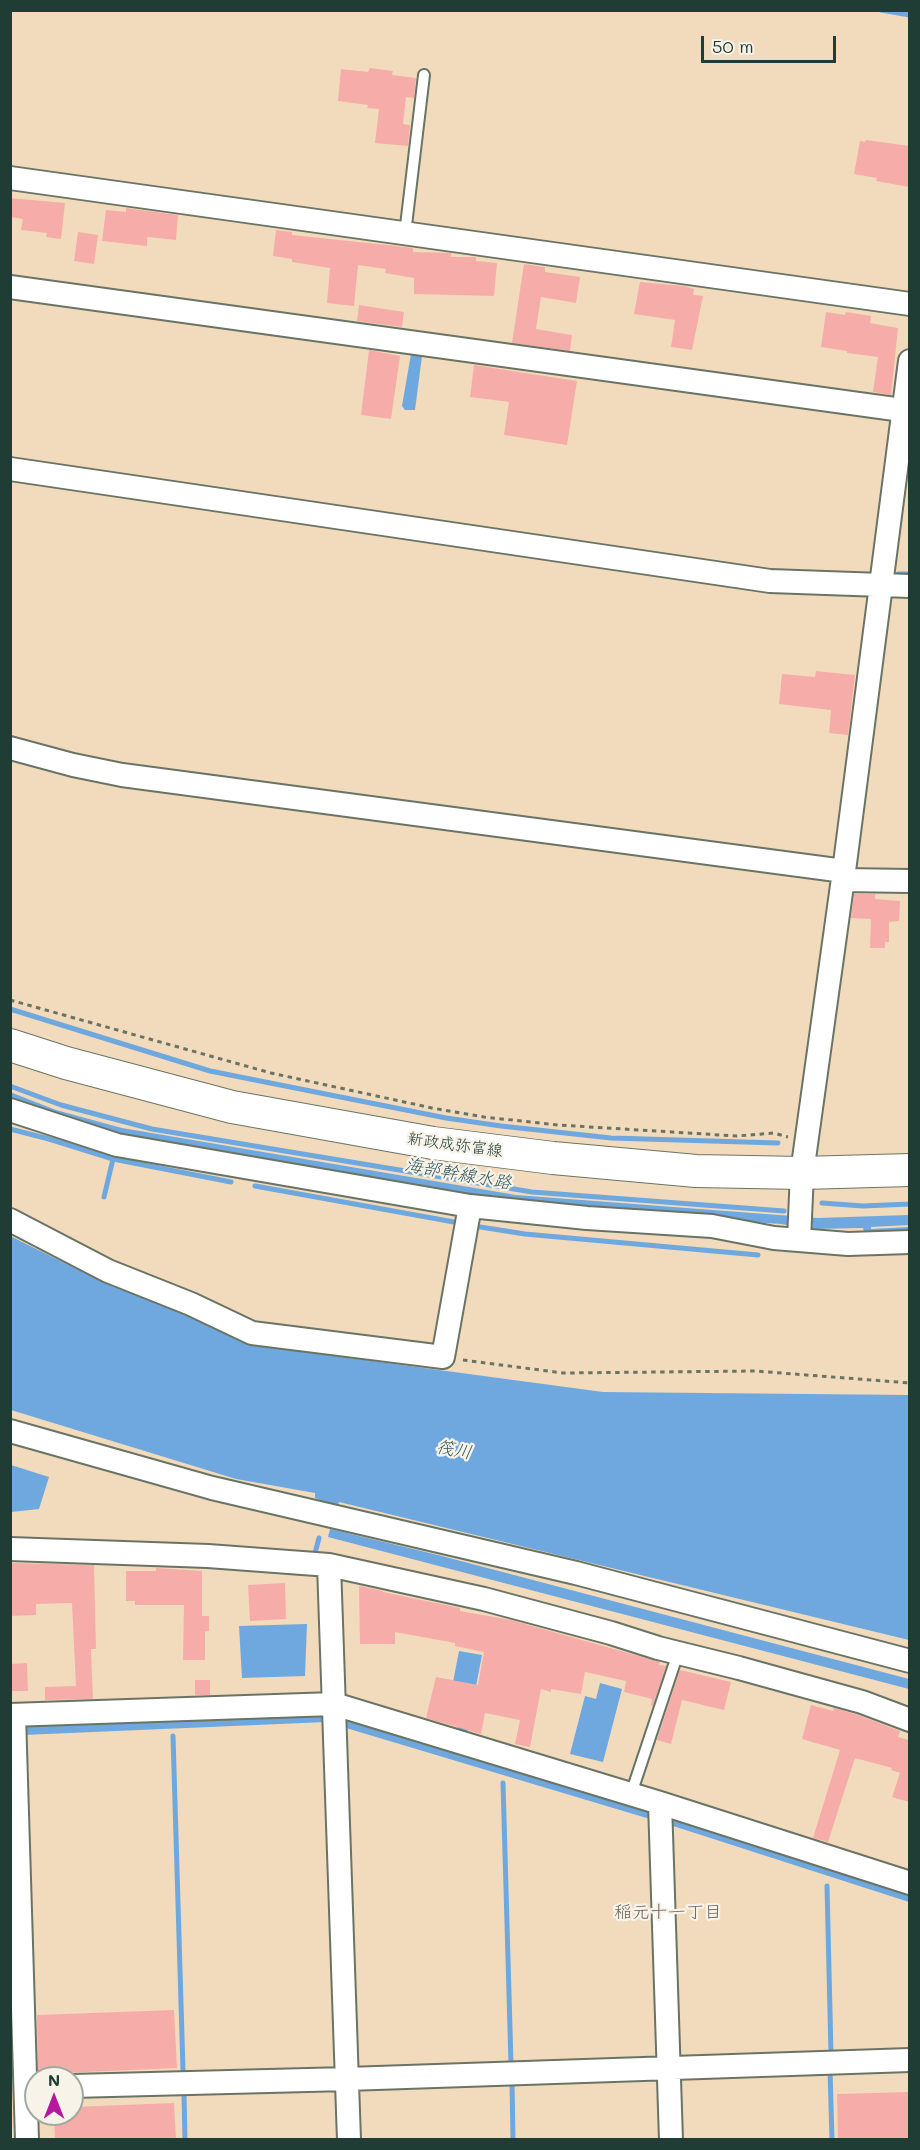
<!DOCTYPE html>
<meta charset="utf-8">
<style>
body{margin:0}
#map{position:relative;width:920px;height:2150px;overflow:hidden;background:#f2dbbc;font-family:Mali,sans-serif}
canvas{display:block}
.frame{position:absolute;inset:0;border:12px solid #1f3d34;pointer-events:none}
.north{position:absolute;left:24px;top:2066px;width:60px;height:60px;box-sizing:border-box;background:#f7f3e8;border:2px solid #a1aaa0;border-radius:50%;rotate:0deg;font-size:16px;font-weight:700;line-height:24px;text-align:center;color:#1f3d34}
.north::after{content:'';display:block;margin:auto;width:21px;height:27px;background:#b5179e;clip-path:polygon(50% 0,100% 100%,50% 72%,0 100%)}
.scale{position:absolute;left:701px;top:36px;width:135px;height:27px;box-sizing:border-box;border:3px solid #1f3d34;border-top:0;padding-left:8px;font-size:18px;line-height:21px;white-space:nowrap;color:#1f3d34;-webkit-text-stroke:4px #f7f3e8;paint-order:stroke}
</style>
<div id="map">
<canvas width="920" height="2150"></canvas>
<div class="frame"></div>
<div class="north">N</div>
<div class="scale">50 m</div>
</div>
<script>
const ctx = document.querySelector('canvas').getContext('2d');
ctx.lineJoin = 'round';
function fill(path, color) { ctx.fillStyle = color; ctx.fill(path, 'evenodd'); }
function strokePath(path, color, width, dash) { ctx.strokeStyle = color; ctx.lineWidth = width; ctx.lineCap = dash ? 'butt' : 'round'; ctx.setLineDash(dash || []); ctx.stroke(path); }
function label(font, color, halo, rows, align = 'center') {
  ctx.font = font + ' Mali,"Klee One",sans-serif'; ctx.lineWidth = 4.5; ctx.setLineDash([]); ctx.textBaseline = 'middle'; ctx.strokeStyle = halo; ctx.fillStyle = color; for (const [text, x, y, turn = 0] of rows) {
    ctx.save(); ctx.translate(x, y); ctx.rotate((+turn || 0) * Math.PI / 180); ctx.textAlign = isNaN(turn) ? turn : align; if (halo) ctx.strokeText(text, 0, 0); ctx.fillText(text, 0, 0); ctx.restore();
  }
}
fill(new Path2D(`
 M 411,354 L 422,356 L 415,410 L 405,410 L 402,406 Z
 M 10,1092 L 56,1110 L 122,1128 L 516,1195 L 818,1218 L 909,1215 L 909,1225 L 871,1227 L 871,1229 L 909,1227 L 909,1232 L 865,1234 L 863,1228 L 811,1229 L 781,1224 L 540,1208 L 120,1137 L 11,1102 Z
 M 10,1236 L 111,1286 L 275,1348 L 603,1392 L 909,1395 L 909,1640 L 339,1502 L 338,1505 L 332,1503 L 330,1507 L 320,1504 L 320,1500 L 315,1498 L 315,1493 L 236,1479 L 11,1410 Z
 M 11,1465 L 49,1477 L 39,1509 L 11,1512 Z
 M 330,1529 L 438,1555 L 909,1679 L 909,1689 L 328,1537 Z
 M 307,1624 L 305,1676 L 242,1678 L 239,1626 Z
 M 459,1651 L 482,1655 L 467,1733 L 457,1731 L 466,1684 L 453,1682 Z
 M 600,1683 L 622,1689 L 603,1762 L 570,1754 L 585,1696 L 596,1699 Z
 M 327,1713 L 909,1891 L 909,1902 L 670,1825 L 326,1722 L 23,1735 L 24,1725 Z`), '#6ea8de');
strokePath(new Path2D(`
 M 881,10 L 910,15
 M 898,574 L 910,574
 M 10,1009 L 210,1071 L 446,1118 L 501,1126 L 611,1138 L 778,1143
 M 10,1086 L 61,1105 L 152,1129 L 532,1192 L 784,1211
 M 10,1129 L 49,1139 L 113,1159 L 231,1182
 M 255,1186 L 454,1222
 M 104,1197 L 113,1159
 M 822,1203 L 863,1206 L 910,1204
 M 474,1226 L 525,1234 L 758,1255
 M 315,1553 L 319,1538
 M 173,1736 L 183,2070
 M 503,1783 L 511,2064
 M 827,1886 L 831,2054
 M 830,2069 L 832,2140
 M 512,2082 L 513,2140
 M 184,2094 L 185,2140`), '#6ea8de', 5);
fill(new Path2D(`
 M 370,68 L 393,71 L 392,75 L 416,78 L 414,98 L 406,97 L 403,124 L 410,125 L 408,146 L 375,143 L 379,109 L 367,108 L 368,105 L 338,101 L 341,69 L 368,72 Z
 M 866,140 L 909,146 L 909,187 L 876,181 L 877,178 L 854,174 L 860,141 L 865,142 Z
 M 10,198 L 65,203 L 61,239 L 46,237 L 47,233 L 21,230 L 23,219 L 10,217 Z
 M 126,208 L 178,215 L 176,240 L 147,237 L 147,246 L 102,241 L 106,210 L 126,212 Z
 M 276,230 L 292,232 L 292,235 L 406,247 L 413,248 L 413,252 L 451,253 L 451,257 L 476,257 L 476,261 L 497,263 L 494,296 L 414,294 L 414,278 L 385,273 L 386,269 L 358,265 L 354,306 L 327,303 L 330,268 L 292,262 L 292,259 L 273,256 Z
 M 78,232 L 98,235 L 94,264 L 74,261 Z
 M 524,264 L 545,267 L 545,272 L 580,277 L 576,303 L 541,297 L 536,329 L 572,335 L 570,351 L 512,343 Z
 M 640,282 L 684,286 L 694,289 L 693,295 L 703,296 L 692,350 L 671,347 L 675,320 L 634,314 Z
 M 359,305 L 404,312 L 402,327 L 357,321 Z
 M 826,312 L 845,315 L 846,312 L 871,316 L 870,323 L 898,328 L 891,395 L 873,392 L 878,357 L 847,353 L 847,351 L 821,347 Z
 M 369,350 L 400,356 L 391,419 L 361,415 Z
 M 474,365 L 577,381 L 567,445 L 504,435 L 509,402 L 470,397 Z
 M 816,671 L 855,675 L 848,735 L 829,733 L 831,710 L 779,704 L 782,674 L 815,677 Z
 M 854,894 L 875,894 L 875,899 L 900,901 L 899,921 L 889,922 L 889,942 L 885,942 L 885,948 L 870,948 L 871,919 L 851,918 Z
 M 10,1563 L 94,1565 L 96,1649 L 91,1649 L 93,1699 L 45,1700 L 45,1687 L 76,1686 L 72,1603 L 36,1604 L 36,1615 L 10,1616 Z
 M 156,1568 L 202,1571 L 202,1616 L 209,1616 L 209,1631 L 205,1631 L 205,1660 L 183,1660 L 184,1605 L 135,1605 L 135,1601 L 126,1601 L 126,1571 L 156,1571 Z
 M 285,1583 L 286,1619 L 250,1621 L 248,1585 Z
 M 359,1586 L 383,1591 L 383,1592 L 460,1608 L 460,1611 L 511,1620 L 660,1662 L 659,1665 L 666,1666 L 653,1706 L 651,1705 L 652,1699 L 624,1692 L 626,1681 L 585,1672 L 581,1694 L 551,1689 L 551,1692 L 541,1689 L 530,1747 L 515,1744 L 520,1720 L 485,1713 L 481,1734 L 426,1718 L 436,1677 L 478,1685 L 484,1652 L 455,1646 L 455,1643 L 395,1632 L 395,1644 L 360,1644 Z
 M 27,1663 L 28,1691 L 10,1691 L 10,1664 Z
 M 680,1670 L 731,1682 L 724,1710 L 682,1700 L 671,1744 L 657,1740 Z
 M 195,1680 L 210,1680 L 210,1695 L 195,1695 Z
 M 811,1705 L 833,1711 L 834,1708 L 858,1715 L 900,1731 L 898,1737 L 909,1740 L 909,1802 L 892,1797 L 900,1773 L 891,1770 L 892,1768 L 855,1758 L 828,1842 L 813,1838 L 840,1750 L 802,1739 Z
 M 174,2010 L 177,2068 L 38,2074 L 37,2015 Z
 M 909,2092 L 909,2139 L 838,2139 L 837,2094 Z
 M 174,2103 L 176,2139 L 55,2139 L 54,2114 L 72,2114 L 72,2107 Z`), '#f6ada9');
const service = new Path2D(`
 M 405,234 L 424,75
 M 631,1794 L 678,1653`);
const minor = new Path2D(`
 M 10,178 L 910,304
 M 10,287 L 902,410
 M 10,469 L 770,581 L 910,586
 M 10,748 L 73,765 L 122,775 L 844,871
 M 843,880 L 910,881
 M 10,1110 L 117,1145 L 470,1206 L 587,1218 L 712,1226 L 774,1238 L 848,1244 L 910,1242
 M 10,1220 L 108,1271 L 191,1304 L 252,1333 L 443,1357 L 470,1206
 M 799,1240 L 802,1173 L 844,871 L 910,361
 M 10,1431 L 212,1488 L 576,1573 L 910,1661
 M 10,1549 L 208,1556 L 329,1565 L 484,1599 L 611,1633 L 658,1648 L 739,1668 L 862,1702 L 910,1720
 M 329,1565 L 349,2140
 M 10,1715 L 334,1704 L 660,1803 L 910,1883
 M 14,1715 L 27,2140
 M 660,1803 L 671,2140
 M 72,2086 L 347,2079 L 910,2060`);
const secondary = new Path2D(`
 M 10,1045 L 66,1063 L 232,1107 L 433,1143 L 553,1158 L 696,1171 L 802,1173 L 910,1170`);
strokePath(service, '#697464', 14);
strokePath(minor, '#697464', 26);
strokePath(secondary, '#697464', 34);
strokePath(new Path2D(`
 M 10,1000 L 271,1073 L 432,1108 L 484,1117 L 558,1125 L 737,1136 L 774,1133 L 788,1137
 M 463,1360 L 563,1373 L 755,1371 L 910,1383`), '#697464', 3, [4.5, 4.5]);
strokePath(service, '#fff', 10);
strokePath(minor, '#fff', 22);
strokePath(secondary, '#fff', 32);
label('16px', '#1f3d34', '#f7f3e8', [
 ["新政成弥富線",455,1145,8]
]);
label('italic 18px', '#33585e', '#f7f3e8', [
 ["海部幹線水路",458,1174,10],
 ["筏川",454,1450,10]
]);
label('18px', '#6a645d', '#f7f3e8', [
 ["稲元十一丁目",668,1912]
]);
</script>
